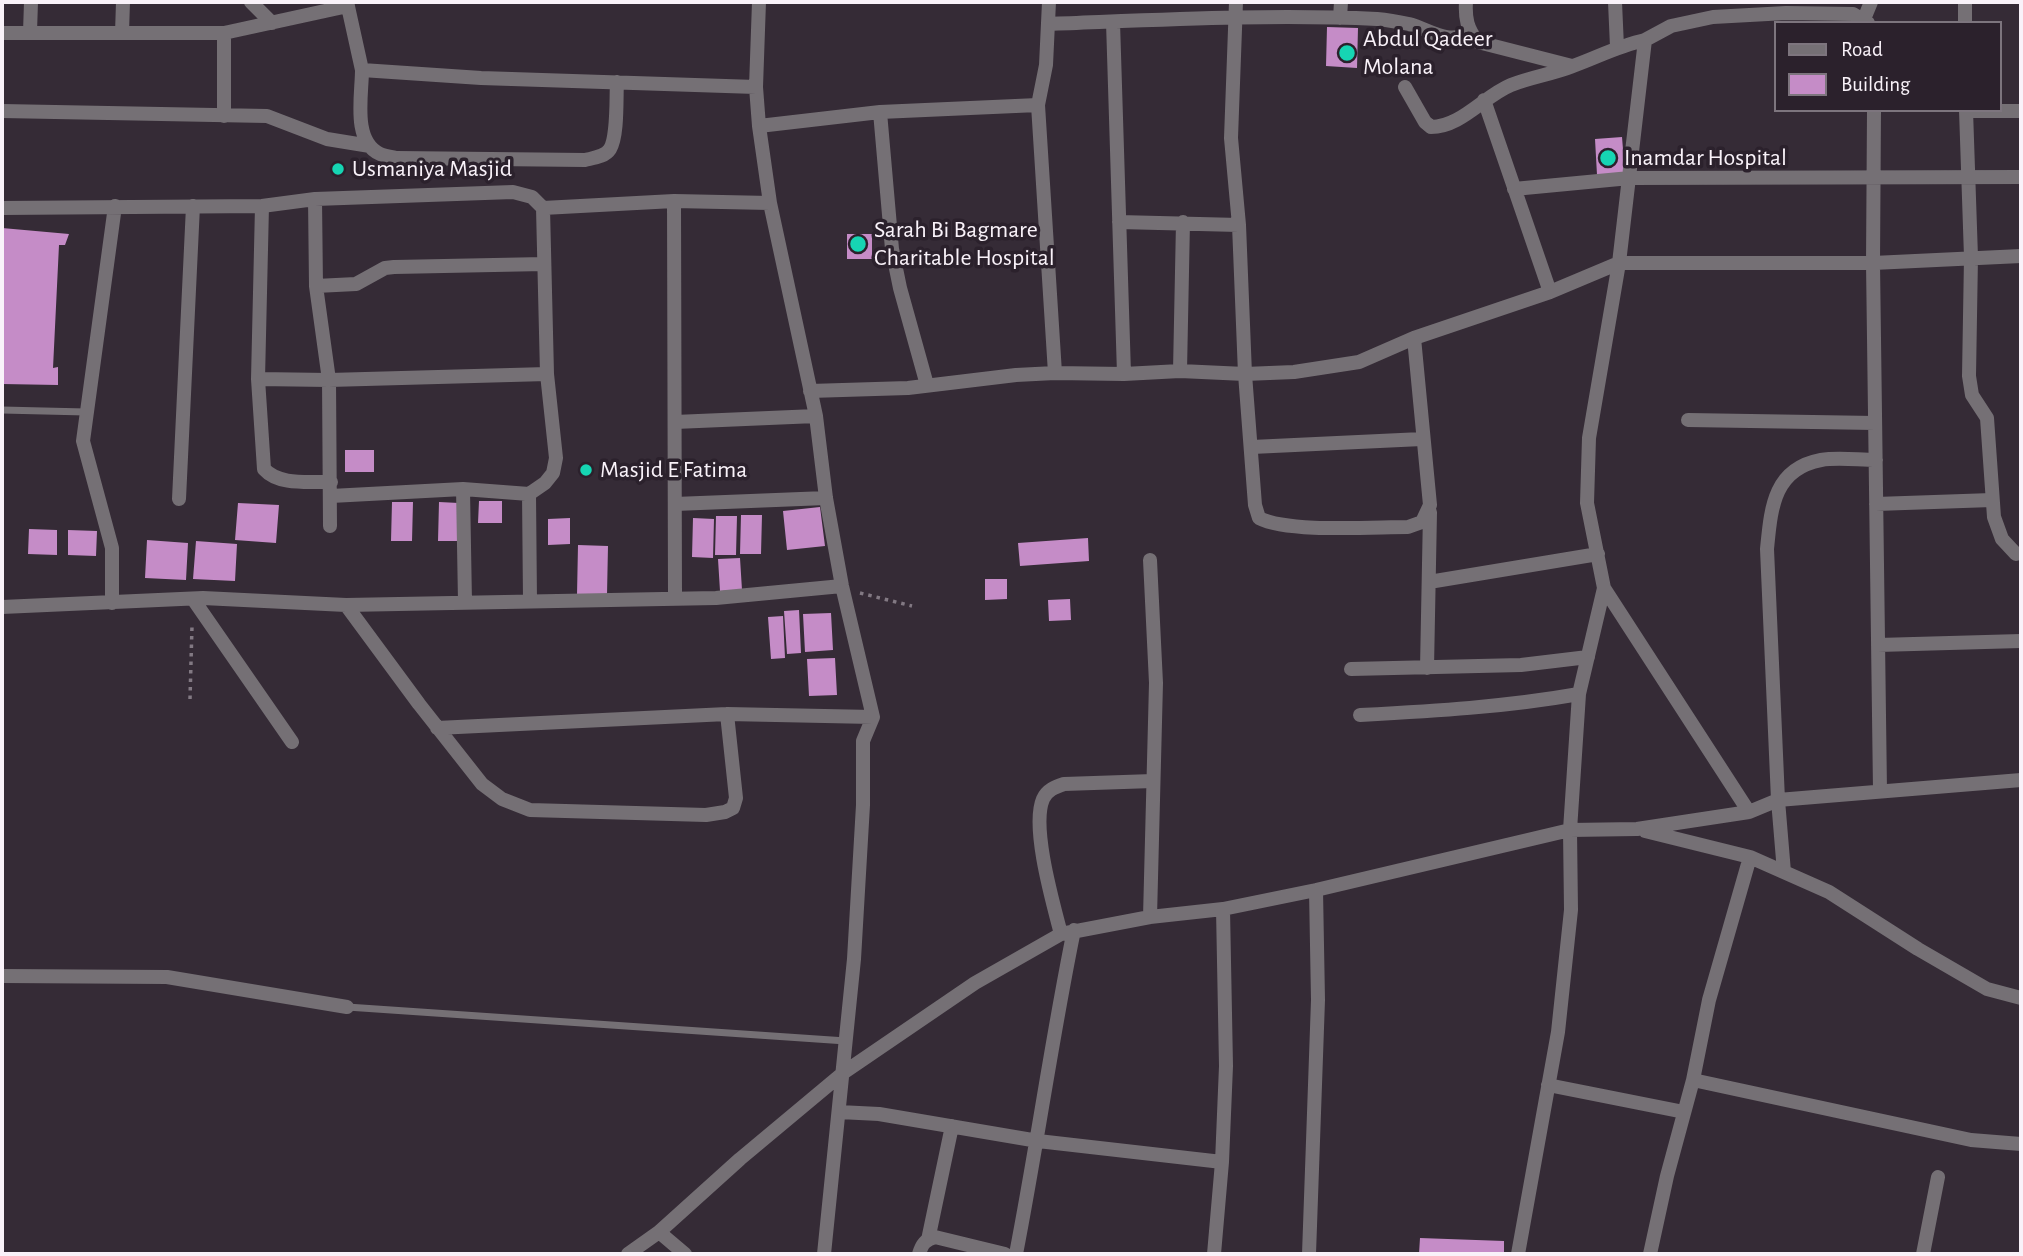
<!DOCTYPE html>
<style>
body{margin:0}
#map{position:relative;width:2023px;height:1256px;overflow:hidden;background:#352b36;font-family:"Alegreya Sans",sans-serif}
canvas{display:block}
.frame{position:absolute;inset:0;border:4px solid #f9f2f9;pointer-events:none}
.legend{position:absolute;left:1774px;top:21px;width:228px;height:91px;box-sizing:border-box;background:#2b212c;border:2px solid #7d757e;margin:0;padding:9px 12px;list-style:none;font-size:21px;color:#f9f2f9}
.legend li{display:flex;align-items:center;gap:14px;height:35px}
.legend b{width:35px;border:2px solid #7d757e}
</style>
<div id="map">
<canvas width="2023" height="1256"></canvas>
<div class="frame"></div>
<ul class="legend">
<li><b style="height:9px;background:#757075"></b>Road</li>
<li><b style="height:19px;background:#c58cc7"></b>Building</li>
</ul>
</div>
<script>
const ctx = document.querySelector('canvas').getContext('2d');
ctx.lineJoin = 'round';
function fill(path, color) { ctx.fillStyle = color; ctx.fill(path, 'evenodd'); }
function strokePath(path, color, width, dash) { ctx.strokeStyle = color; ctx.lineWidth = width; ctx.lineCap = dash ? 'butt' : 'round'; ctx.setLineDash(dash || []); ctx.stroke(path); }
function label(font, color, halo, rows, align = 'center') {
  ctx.font = font + ' "Alegreya Sans",sans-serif'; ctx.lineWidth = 7; ctx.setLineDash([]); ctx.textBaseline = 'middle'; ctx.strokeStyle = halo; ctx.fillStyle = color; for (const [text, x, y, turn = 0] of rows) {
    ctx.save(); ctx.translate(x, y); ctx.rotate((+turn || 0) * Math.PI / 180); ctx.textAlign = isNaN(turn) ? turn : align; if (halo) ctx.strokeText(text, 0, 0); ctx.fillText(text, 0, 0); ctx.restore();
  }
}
fill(new Path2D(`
 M 1327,27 L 1358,28 L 1357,68 L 1326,66 Z
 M 1622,137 L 1625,174 L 1597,175 L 1595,139 Z
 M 2,228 L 69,234 L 65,245 L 59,245 L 53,368 L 58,367 L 58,385 L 2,384 Z
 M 847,234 L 872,234 L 872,259 L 847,259 Z
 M 345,450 L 374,450 L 374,472 L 345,472 Z
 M 479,501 L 502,501 L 502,523 L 478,523 Z
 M 392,502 L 413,502 L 412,541 L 391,541 Z
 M 439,502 L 459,503 L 459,541 L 438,541 Z
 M 238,503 L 279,505 L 276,543 L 235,540 Z
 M 820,507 L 825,546 L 787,550 L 783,511 Z
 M 741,515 L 762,515 L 761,554 L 740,554 Z
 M 716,516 L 737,516 L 736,555 L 715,555 Z
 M 570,518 L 570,544 L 548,545 L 548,519 Z
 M 693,518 L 714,519 L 713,558 L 692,557 Z
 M 29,529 L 57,530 L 57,555 L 28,554 Z
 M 68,530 L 97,531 L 96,556 L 68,555 Z
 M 1088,538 L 1089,561 L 1020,566 L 1018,543 Z
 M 147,540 L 188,543 L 186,580 L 145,578 Z
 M 196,541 L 237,544 L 235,581 L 193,579 Z
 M 578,545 L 608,546 L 607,595 L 577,595 Z
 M 740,558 L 742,590 L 720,591 L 718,559 Z
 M 985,579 L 1007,579 L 1007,599 L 985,600 Z
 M 1070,599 L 1071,620 L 1049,621 L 1048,600 Z
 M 799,610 L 801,653 L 787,654 L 784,611 Z
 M 831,613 L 833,650 L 805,652 L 803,614 Z
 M 783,616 L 785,658 L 771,659 L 768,617 Z
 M 835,658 L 837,695 L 809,696 L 807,659 Z
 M 1420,1238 L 1504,1241 L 1504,1254 L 1419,1254 Z`), '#c58cc7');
strokePath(new Path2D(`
 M 860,593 L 912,606
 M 190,699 L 192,626`), '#827983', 3.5, [3.5, 5]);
strokePath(new Path2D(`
 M 2,410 L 86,412
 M 347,1007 L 846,1041`), '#757075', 7);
strokePath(new Path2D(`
 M 251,2 L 272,23
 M 347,2 L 362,70 L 481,78 L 756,87
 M 759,2 L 756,87 L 759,126 L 770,203 L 816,416 L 826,498 L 842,586 L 873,717 L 863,741 L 863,805 L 854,959 L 824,1254
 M 1236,2 L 1231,138 L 1239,225 L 1245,374 L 1255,505 L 1259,518 C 1288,533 1372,527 1408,527 L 1422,522 L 1430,505 L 1414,338
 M 1466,2 C 1465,18 1467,29 1478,42 L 1572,66
 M 1615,2 L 1617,47
 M 1965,2 L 1965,23
 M 1340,18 L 1341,2
 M 1864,19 L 1871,2
 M 1113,22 L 1124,374
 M 1049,24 C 1158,20 1267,14 1377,19 C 1387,20 1399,22 1409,24 C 1431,30 1447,45 1469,33
 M 30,32 L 31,2
 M 2,33 L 224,33 L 348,6
 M 122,33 L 123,2
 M 224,33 L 224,116
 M 362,70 C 362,95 352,141 380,154 C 385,156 392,157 397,158 L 585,160 C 593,158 605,157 610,149 C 618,136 616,98 617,82
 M 1405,87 L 1425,122 L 1431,127 C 1461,127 1484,96 1511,85 C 1531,77 1553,74 1573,66 C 1598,57 1618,46 1645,40
 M 1484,100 L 1550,292
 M 1038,105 L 1046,65 L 1049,2
 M 1874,110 L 1873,263 L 1880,790
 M 1966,110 L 1971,257 L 1969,376 L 1972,395 L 1987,418 L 1994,517 L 2002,539 L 2016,554
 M 2,111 L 267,116 L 327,139 L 370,146
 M 1966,111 L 2021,111
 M 880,112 L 892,249 L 900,288 L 927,385
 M 759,126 L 880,112 L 1038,105 L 1055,373
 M 1514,189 L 1630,178 L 2021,177
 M 315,199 L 316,286 L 329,380 L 330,526
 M 674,201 L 675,599
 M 262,206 L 258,379 L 264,469 C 279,486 310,481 331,482
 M 2,208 L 262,206 L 315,199 L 513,192 L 532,197 L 543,208
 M 1119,222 L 1239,225
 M 316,286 L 356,284 L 385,268 L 394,267 L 544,264
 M 1180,371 L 1183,222
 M 258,379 L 329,380 L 547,374 L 543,208 L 674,201 L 770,203
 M 810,391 L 908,388 L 1016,375 L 1055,373 L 1124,374 L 1180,371 L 1245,374 L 1294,372 L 1359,362 L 1414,338 L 1550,292 L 1619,263 L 1873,263 L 2021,256
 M 1688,420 L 1875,423
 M 675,422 L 816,416
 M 1252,447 L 1422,439
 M 463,489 L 465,602
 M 529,494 L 530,601
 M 331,496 L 463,489 L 529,494 L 545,483 L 553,473 L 556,458 L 547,374
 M 179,499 L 193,206
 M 675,504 L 826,498
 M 1876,504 L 1992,500
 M 1429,582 L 1598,554
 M 1604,588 L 1749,812
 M 193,599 L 292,742
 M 112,603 L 112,548 L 83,441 L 115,206
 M 346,605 L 419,704 L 482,784 L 502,799 L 530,810 L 706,815 L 725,812 L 733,808 L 736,798 L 727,714
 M 2,607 L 203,598 L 346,605 L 716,598 L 842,586
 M 1878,645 L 2021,641
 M 1427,668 L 1430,512
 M 1351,669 L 1521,665 L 1588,657
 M 1360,715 C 1435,711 1505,707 1579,694
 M 437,728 L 727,714 L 873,717
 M 1645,831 L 1750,857 L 1829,892 L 1918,949 L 1987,989 L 2021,998
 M 1784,872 L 1778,800 L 1767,549 C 1771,509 1773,469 1821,460 C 1838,457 1858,460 1876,460
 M 1150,917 L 1156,683 L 1150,560
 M 1061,934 C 1053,903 1031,827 1043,799 C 1047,790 1055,787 1064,784 L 1153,781
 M 2,976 L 167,977 L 347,1007
 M 1693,1080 L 1971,1140 L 2021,1144
 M 1548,1085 L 1684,1112
 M 839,1112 L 879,1114 L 1038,1141 L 1222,1162
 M 659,1232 L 685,1254
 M 928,1240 L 952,1126
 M 628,1254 L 659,1232 L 740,1159 L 843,1073 L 975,983 L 1061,934 L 1150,917 L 1223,909 L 1316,890 L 1570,830 L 1637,829 L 1749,812 L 1778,800 L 2021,780
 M 919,1254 C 922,1244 925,1240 935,1237 L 1005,1254
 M 1016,1254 C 1037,1146 1052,1037 1074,930
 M 1214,1254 L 1222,1162 L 1226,1066 L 1223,909
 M 1309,1254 L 1318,1000 L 1316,890
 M 1518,1254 L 1558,1032 L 1571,910 L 1570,830 L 1579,694 L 1604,588 L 1587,503 L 1589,438 L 1619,263 L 1645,40 L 1671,26 L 1713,17 L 1786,13 L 1853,14 L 1868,23
 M 1650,1254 L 1667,1176 L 1693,1080 L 1709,1000 L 1750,857
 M 1923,1254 L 1938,1177`), '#757075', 14);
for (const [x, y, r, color] of [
 [1347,53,9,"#16d5b3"],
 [1608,158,9,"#16d5b3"],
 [338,169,7,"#16d5b3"],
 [858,244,9,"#16d5b3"],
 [586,470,7,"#16d5b3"]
]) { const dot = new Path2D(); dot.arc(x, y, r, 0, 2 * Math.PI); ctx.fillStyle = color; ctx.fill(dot); strokePath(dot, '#2b212c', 2.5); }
label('24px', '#f9f2f9', '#2b212c', [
 ["Abdul Qadeer",1363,39],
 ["Molana",1363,67],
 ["Inamdar Hospital",1624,158],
 ["Usmaniya Masjid",352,169],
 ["Sarah Bi Bagmare",874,230],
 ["Charitable Hospital",874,258],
 ["Masjid E Fatima",600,470]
], 'left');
</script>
